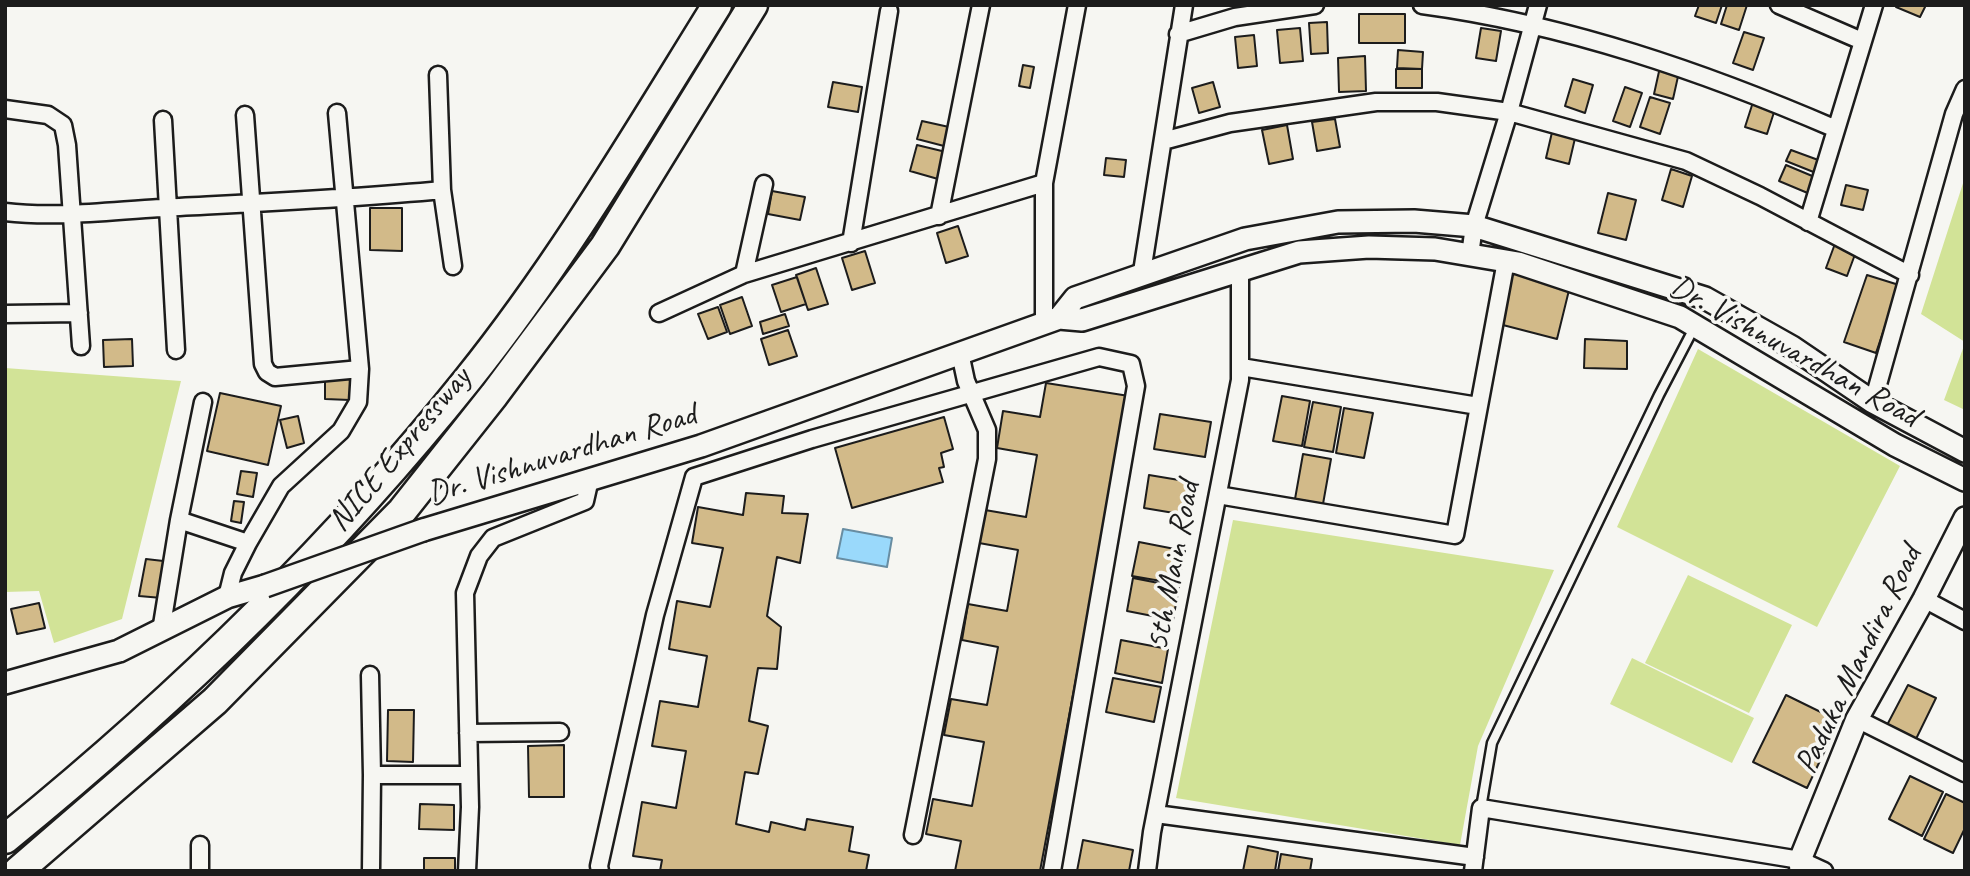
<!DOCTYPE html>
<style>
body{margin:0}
#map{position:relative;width:1970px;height:876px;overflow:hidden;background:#f6f6f2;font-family:Caveat,sans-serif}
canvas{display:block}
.frame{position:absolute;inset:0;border:7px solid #1c1c1c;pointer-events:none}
</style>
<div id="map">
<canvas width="1970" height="876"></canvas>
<div class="frame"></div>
</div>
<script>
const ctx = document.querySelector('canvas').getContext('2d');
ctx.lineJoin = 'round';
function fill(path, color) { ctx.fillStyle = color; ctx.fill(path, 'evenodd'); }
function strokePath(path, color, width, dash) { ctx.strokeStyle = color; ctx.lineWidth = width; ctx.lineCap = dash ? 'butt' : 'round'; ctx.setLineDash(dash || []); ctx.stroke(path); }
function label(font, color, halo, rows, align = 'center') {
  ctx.font = font + ' Caveat,sans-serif'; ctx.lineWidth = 7; ctx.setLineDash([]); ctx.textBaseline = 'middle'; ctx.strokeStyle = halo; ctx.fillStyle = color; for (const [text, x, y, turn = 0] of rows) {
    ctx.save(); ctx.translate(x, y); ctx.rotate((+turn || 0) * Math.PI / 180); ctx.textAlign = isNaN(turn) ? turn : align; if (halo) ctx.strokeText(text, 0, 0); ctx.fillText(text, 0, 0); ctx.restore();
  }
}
fill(new Path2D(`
 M 1965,177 L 1965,342 L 1921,314 Z
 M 1965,343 L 1965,410 L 1944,400 Z
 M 1698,349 L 1900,466 L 1817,627 L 1617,527 Z
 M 5,368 L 181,381 L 122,619 L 54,643 L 39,591 L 5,592 Z
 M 1233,520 L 1554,570 L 1478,746 L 1460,845 L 1176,798 Z
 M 1688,575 L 1792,625 L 1749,713 L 1645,663 Z
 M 1632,658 L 1754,718 L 1732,763 L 1610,704 Z`), '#d2e397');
const water = new Path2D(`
 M 843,529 L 892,538 L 887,567 L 837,558 Z`);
fill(water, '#9ad9fb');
strokePath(water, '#688da2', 2);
const building = new Path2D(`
 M 1699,5 L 1722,5 L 1716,23 L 1695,16 Z
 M 1727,5 L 1747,5 L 1739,30 L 1721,24 Z
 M 1896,5 L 1926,5 L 1920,17 L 1896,7 Z
 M 1359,14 L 1405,14 L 1405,43 L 1359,43 Z
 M 1327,22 L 1328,53 L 1311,54 L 1309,23 Z
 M 1300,28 L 1303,61 L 1280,63 L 1277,30 Z
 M 1481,28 L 1501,31 L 1496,61 L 1476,58 Z
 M 1744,32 L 1764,38 L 1753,70 L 1733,63 Z
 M 1254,35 L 1257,66 L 1238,68 L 1235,37 Z
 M 1398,50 L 1423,52 L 1422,69 L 1397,68 Z
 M 1365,56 L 1366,91 L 1339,92 L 1338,58 Z
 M 1023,65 L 1034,67 L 1030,88 L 1019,86 Z
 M 1660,67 L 1679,72 L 1673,99 L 1654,94 Z
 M 1396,69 L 1422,69 L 1422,88 L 1396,88 Z
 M 1573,79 L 1593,85 L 1585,113 L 1565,106 Z
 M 833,82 L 862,87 L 858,112 L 828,107 Z
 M 1213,82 L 1220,107 L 1199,113 L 1192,88 Z
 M 1625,87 L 1642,93 L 1630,127 L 1613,121 Z
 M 1650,97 L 1670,103 L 1660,134 L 1640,127 Z
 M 1754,99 L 1776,106 L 1767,134 L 1745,127 Z
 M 1335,119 L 1340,147 L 1317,151 L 1312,122 Z
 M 922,121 L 949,127 L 944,146 L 917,139 Z
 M 1287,125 L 1293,159 L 1269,164 L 1262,130 Z
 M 1553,128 L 1576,134 L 1569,164 L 1546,158 Z
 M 917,145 L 946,152 L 938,179 L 910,171 Z
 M 1791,150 L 1821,161 L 1816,173 L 1786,161 Z
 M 1106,158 L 1126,160 L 1124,177 L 1104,175 Z
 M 1786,165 L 1817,178 L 1810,194 L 1779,181 Z
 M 1671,169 L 1692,176 L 1683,207 L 1662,200 Z
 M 1846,185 L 1868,190 L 1863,210 L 1841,205 Z
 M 772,191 L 805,197 L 800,220 L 768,214 Z
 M 1608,193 L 1636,200 L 1626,240 L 1598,233 Z
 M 370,208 L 402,208 L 402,251 L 370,250 Z
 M 958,226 L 968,256 L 946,263 L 937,233 Z
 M 1836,241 L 1857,249 L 1847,276 L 1826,268 Z
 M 865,251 L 875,283 L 852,290 L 842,258 Z
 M 816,268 L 828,304 L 808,310 L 796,275 Z
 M 1513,268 L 1571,282 L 1557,339 L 1499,324 Z
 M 1867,275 L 1899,285 L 1876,353 L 1844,342 Z
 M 797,277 L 806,304 L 781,312 L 772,285 Z
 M 742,297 L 752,326 L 730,334 L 720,305 Z
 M 718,307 L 727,332 L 708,339 L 698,314 Z
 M 785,314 L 789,326 L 763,334 L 760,322 Z
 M 788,330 L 797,356 L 769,365 L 761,339 Z
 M 132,339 L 133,366 L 104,367 L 103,340 Z
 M 1585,339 L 1627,341 L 1627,369 L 1584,368 Z
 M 325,376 L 351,376 L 350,400 L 325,399 Z
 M 1046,383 L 1129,396 L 1040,871 L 955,871 L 961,841 L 926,834 L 933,799 L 972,806 L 984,742 L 944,735 L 951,699 L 987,705 L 998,647 L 962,640 L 968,604 L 1007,611 L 1018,550 L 979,543 L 985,510 L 1026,517 L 1037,455 L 997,448 L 1003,411 L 1040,417 Z
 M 220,393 L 281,406 L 268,465 L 207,451 Z
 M 1282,396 L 1310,401 L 1302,446 L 1273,441 Z
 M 1313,402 L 1341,407 L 1333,452 L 1304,447 Z
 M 1344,408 L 1373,413 L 1364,458 L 1336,453 Z
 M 1160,414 L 1211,422 L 1205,457 L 1154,449 Z
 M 298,416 L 304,443 L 287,448 L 280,420 Z
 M 944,417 L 953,449 L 941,453 L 944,467 L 939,468 L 943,482 L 852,508 L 835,448 Z
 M 1303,454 L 1331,459 L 1323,504 L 1295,499 Z
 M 241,471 L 257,473 L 253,497 L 237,494 Z
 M 1149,475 L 1191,482 L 1186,515 L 1144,508 Z
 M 746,493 L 784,496 L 782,513 L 808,514 L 800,563 L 777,557 L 767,616 L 781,627 L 777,669 L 758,668 L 749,721 L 768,726 L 758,774 L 745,772 L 736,824 L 769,832 L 771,822 L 805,830 L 807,819 L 853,827 L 849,851 L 869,855 L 866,871 L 660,871 L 662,860 L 633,856 L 642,802 L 676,808 L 686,751 L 652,746 L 660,701 L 698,707 L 707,656 L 669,649 L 677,601 L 710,607 L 723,548 L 692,543 L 698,507 L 743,515 Z
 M 234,501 L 244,502 L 241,523 L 231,521 Z
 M 1139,542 L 1185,551 L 1178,584 L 1132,576 Z
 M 146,559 L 172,562 L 162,598 L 139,596 Z
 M 1133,578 L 1179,587 L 1173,620 L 1127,611 Z
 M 39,603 L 45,628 L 17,634 L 11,609 Z
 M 1121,640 L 1168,649 L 1162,683 L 1115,673 Z
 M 1113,678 L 1161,687 L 1154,722 L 1106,712 Z
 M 1908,685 L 1936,698 L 1915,741 L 1886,727 Z
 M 1786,695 L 1839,721 L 1807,788 L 1753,762 Z
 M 388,710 L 414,710 L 413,762 L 387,761 Z
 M 564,745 L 564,797 L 529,797 L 528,746 Z
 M 1910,776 L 1943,792 L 1922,836 L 1889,819 Z
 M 1946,794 L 1965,803 L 1965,828 L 1953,853 L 1924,839 Z
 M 420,804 L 454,805 L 454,830 L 419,829 Z
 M 1083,840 L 1133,850 L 1129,871 L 1077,871 Z
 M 1248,846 L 1278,852 L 1275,871 L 1243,871 Z
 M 1281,854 L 1312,859 L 1310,871 L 1278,871 Z
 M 424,858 L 455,858 L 455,871 L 424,871 Z`);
fill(building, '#d2ba89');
strokePath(building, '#1c1c1c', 2);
const lane = new Path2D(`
 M 1481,808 L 1492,743 L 1659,395 L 1694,328`);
const street = new Path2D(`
 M 1422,5 C 1565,24 1704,72 1836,129
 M 1779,5 L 1862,41
 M 1178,34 L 1235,17 L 1315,5
 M 438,75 L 442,190 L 453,266
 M 5,109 L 48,115 L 63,125 L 67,145 L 81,346
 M 245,115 L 263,364 L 267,372 L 275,377 L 360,369
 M 163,120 L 176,350
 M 1163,141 L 1230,123 L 1376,102 L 1437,102 L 1509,112 L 1686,161 L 1760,196 L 1910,275
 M 1044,183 L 1077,5
 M 764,184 L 744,274 L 1044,183 L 1044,323
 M 5,212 C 56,218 109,211 160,208 C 254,203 348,199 442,190
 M 939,216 L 981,5
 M 1808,222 L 1874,5
 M 851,243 L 889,11
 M 1470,255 L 1474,226 L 1509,112 L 1538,5
 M 1142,272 L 1184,5
 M 659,313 L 744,274
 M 5,314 L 79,313
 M 1241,367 L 1478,406
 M 1873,402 L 1954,114 L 1965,89
 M 1218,495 L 1455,535 L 1506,261
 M 179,520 L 248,543
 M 227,597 L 233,573 L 248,543 L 281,486 L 341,431 L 358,402 L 360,369 L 337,113
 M 1924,599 L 1965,621
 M 161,631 L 179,520 L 203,402
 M 370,675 L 372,775
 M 1857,719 L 1965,773
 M 468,733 L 560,732
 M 1156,814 L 1475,857
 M 913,835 L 987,459 L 987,430 L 966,381 L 960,353
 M 200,871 L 200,845
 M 371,871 L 372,775 L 469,775
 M 467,871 L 470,807 L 465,593 L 479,556 L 493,538 L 585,501 L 590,479
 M 600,871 L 599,866 L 655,615 L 694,477 L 812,439 L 1099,357 L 1131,364 L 1136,386 L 1052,871
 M 1147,871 L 1152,832 L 1240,380 L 1240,270
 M 1473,871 L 1481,808 L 1800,860 L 1824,871`);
const secondary = new Path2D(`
 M 1059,318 L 1075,298 L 1245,239 L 1338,222 L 1414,221 L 1474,226 L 1705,298 L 1792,347 L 1873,402 L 1965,451
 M 423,530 L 701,446 L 1059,318 L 1082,320 L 1299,252 L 1369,247 L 1435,249 L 1518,263 L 1680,317 L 1895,445 L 1965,480
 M 5,683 L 119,651 L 227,597 L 265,586
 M 1801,871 L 1800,860 L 1857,719 L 1924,599 L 1965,518`);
const highway = new Path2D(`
 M 5,839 C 174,702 332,549 468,379 C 562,262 638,132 717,5
 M 18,871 L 215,701 L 402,511 L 494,395 L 605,246 L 753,5`);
strokePath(lane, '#1c1c1c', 13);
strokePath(street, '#1c1c1c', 21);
strokePath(secondary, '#1c1c1c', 26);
strokePath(highway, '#1c1c1c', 33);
strokePath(lane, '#f6f6f2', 8);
strokePath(street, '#f6f6f2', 16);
strokePath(secondary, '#f6f6f2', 21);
strokePath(highway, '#f6f6f2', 28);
const secondaryBridge = new Path2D(`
 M 265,586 L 423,530`);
strokePath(secondaryBridge, '#1c1c1c', 26, []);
strokePath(secondaryBridge, '#f6f6f2', 21);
label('33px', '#1c1c1c', '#f6f6f2', [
 ["Dr. Vishnuvardhan Road",1794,352,29],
 ["NICE Expressway",400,450,-50],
 ["Dr. Vishnuvardhan Road",562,455,-17],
 ["5th Main Road",1174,566,-79],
 ["Paduka Mandira Road",1859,660,-64]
]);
</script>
